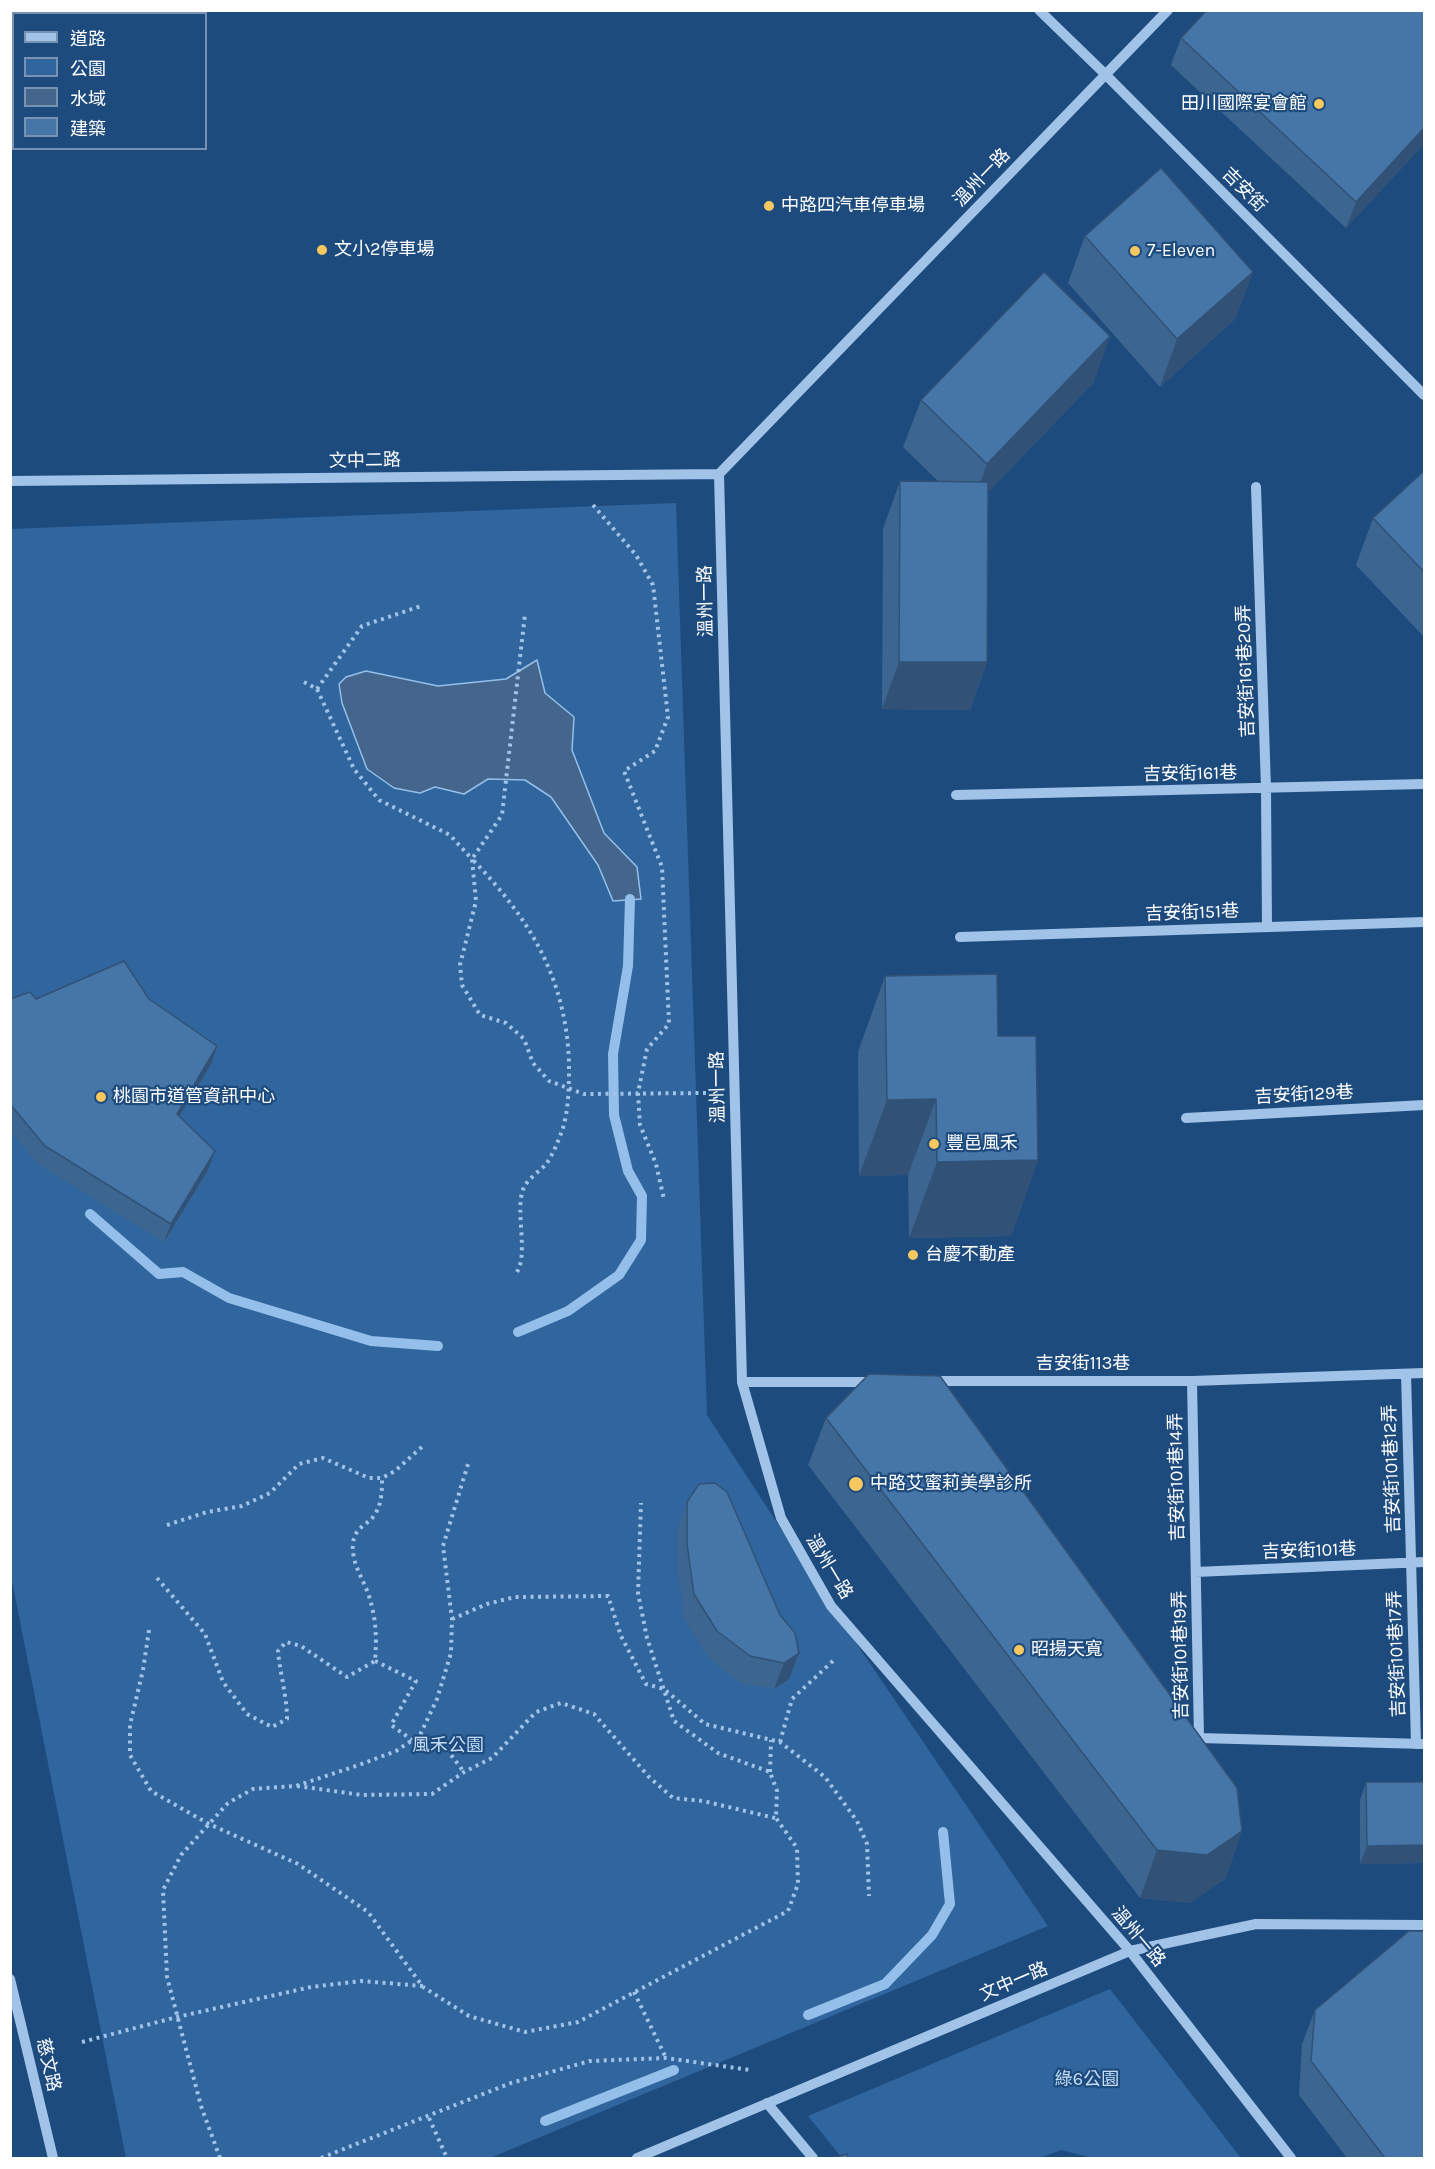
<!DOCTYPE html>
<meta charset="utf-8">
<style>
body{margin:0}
#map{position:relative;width:1435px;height:2169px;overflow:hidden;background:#1e4b7e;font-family:Karla,"Noto Sans TC",sans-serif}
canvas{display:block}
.frame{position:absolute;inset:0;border:12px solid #fff;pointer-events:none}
.legend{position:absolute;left:12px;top:12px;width:195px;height:138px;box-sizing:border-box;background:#1e4b7e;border:2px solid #7893b2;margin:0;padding:8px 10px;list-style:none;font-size:18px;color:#fff}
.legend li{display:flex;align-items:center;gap:12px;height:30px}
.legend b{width:30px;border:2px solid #7893b2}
</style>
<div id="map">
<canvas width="1435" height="2169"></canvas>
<div class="frame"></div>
<ul class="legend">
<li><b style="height:8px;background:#a1c3e8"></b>道路</li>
<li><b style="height:16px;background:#30659d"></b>公園</li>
<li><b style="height:16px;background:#45668c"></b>水域</li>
<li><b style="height:16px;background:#4675a8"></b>建築</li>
</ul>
</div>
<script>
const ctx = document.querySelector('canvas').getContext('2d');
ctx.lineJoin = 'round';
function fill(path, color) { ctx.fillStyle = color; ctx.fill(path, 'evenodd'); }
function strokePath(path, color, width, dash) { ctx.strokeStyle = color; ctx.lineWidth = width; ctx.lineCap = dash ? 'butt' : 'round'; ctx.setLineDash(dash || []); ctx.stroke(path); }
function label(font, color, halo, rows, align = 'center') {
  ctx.font = font + ' Karla,"Noto Sans TC",sans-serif'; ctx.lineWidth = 4.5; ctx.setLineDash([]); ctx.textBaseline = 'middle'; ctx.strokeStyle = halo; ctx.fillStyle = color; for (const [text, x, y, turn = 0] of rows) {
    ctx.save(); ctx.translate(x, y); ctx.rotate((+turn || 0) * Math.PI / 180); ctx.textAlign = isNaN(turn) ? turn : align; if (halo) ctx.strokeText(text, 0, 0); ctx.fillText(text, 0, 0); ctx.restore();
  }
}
fill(new Path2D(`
 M 676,503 L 707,1415 L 831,1606 L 1048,1926 L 490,2158 L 126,2158 L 11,1576 L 10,529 Z
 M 1110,1989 L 1241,2158 L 1093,2158 L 1061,2150 L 1040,2158 L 842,2158 L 808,2116 Z`), '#30659d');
const water = new Path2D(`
 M 537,660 L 545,693 L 574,717 L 572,750 L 604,833 L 637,867 L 641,899 L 613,901 L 598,865 L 551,797 L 525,780 L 488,779 L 464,794 L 435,787 L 420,793 L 394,788 L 367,769 L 342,703 L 339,684 L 346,677 L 366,671 L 438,686 L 506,679 Z`);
fill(water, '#45668c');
strokePath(water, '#94bfea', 1.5);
strokePath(new Path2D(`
 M 90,1214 L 159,1274 L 183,1272 L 229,1298 L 371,1341 L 438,1346
 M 518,1332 L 568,1311 L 619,1275 L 641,1240 L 642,1196 L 628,1171 L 614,1115 L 613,1054 L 628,966 L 630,899
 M 808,2015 L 885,1984 L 932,1935 L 950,1904 L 943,1832
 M 545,2121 L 674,2070`), '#94bfea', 10);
strokePath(new Path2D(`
 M 593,505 L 636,555 L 653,585 L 668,717 L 655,751 L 624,771 L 662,867 L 669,1024 L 647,1049 L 638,1093 L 640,1125 L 656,1164 L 664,1199
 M 304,682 L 317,689 L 354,769 L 379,800 L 450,835 L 472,859 L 476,901 L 460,965 L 462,985 L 480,1015 L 506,1023 L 524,1039 L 533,1063 L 549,1081 L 584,1094 L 707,1093
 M 317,689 L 362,626 L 421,606
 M 517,1272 C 529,1252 514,1209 524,1187 C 528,1179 540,1171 546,1164 C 553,1155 558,1141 562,1131 C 569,1110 569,1085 569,1063 C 566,978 530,919 472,859 L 502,815 L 525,614
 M 167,1525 L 207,1512 L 242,1506 L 270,1493 L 299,1464 L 323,1458 L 369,1478 L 382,1478 L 395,1471 L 423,1446
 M 157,1578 L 205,1634 L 223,1682 L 247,1714 L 272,1727 L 287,1719 C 287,1696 280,1674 278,1651 L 286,1642 L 301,1646 L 347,1677 L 375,1661 C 377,1638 376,1618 369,1596 C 363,1578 351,1563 353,1543 C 355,1526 369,1525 375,1514 C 382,1503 382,1491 382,1478
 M 452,1619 L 487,1604 L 515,1597 L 608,1596 L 621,1636 L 646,1684 L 664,1689 L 705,1724 L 780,1742 L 825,1777 L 857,1821 L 867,1844 L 869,1896
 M 149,1630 L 143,1670 L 130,1725 L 130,1755 L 151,1791 L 209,1824 L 298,1864 L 368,1912 L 423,1987 L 469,2016 L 525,2032 L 578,2022 L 788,1911 L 798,1884 L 797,1848 L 776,1818 L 777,1791 L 770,1772 L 718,1753 L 674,1721 L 647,1638 L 638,1593 L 641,1503
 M 375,1661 L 416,1681 L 391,1725 L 412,1740
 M 420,1735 L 448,1751 L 464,1772
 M 780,1742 L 792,1699 L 834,1660
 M 770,1772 L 771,1740
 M 297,1786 L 362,1795 L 432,1794 L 464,1772 L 492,1758 L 536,1712 L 561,1703 L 594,1714 L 649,1777 L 673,1798 L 703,1801 L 775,1818
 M 634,1992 L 666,2058
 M 82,2042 L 177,2017 L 311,1987 L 361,1981 L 423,1986
 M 429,2118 L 447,2158
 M 220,2158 L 201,2106 L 167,1977 L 163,1890 L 181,1855 L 228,1803 L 253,1789 L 296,1786 L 359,1765 L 396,1751 L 420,1735 L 437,1699 L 451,1653 L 452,1619 L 443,1546 L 468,1464
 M 321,2158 L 511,2083 L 590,2061 L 666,2058 L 750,2070`), '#a1c3e8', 4, [3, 4.5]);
strokePath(new Path2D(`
 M 1039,10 L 1105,74 L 1424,395
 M 1168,10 L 719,474 L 742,1382 L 781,1518 L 831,1606 L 1130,1951 L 1291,2158
 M 10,481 L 719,474
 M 1256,487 L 1266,788 L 1267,927
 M 956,795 L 1424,784
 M 960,937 L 1424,922
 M 1186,1118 L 1424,1105
 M 1406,1374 L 1416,1744
 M 930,1381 L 1192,1381 L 1424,1373
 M 1192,1381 L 1199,1738 L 1424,1744
 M 742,1382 L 875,1382
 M 1196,1572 L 1424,1562
 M 10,1979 L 53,2158
 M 767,2103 L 813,2158
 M 637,2158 L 1130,1951 L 1256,1924 L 1424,1925`), '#a1c3e8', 10);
fill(new Path2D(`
 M 1425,10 L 1425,143 L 1346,228 L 1171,65 L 1181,38 Z
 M 1085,236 L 1253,272 L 1235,319 L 1160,387 L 1068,283 Z
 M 1110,336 L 1093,383 L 988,492 L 987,662 L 970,710 L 882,709 L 883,529 L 900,481 L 939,482 L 903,447 L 921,400 Z
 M 1425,470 L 1425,638 L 1356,565 L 1373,518 Z
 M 885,976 L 998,1036 L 1038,1160 L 1011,1236 L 909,1238 L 908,1175 L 859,1176 L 858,1052 Z
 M 10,999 L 149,999 L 211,1064 L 180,1116 L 208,1170 L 164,1242 L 38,1164 L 10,1130 Z
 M 826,1418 L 1242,1831 L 1225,1879 L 1190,1903 L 1140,1898 L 808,1465 Z
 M 727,1492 L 789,1679 L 774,1689 L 740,1683 L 708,1657 L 685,1620 L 677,1570 L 678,1528 L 687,1502 Z
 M 1366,1782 L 1425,1782 L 1425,1863 L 1360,1864 L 1360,1800 Z
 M 1315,2010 L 1425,2158 L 1347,2158 L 1299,2095 L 1302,2044 Z`), '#3c6590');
fill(new Path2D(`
 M 1425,127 L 1425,143 L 1346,228 L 1356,202 Z
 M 1253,272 L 1235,319 L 1160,387 L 1177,339 Z
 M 1110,336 L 1093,383 L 970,511 L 987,464 Z
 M 899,662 L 987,662 L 970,710 L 882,709 Z
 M 217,1046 L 211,1064 L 170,1132 L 177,1114 Z
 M 936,1099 L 908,1175 L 859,1176 L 887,1100 Z
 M 215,1151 L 208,1170 L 164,1242 L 171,1224 Z
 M 1038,1160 L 1011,1236 L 909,1238 L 937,1162 Z
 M 799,1653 L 789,1679 L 774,1689 L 784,1663 Z
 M 1242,1831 L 1225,1879 L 1190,1903 L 1140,1898 L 1157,1850 Z
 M 1425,1845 L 1425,1863 L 1360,1864 L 1367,1846 Z`), '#315276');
const building = new Path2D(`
 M 1207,10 L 1425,10 L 1425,127 L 1356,202 L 1181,38 Z
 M 1161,168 L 1253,272 L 1177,339 L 1085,236 Z
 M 1044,272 L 1110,336 L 987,464 L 921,400 Z
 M 1425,470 L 1425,573 L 1373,518 Z
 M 900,481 L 988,482 L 987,662 L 899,662 Z
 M 124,961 L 149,999 L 217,1046 L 177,1114 L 215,1151 L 171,1224 L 45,1146 L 10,1104 L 10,999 L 30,992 L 36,999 Z
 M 997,974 L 998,1036 L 1036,1036 L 1038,1160 L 937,1162 L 936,1099 L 887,1100 L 885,976 Z
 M 869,1374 L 940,1376 L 1237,1788 L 1242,1831 L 1207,1855 L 1157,1850 L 826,1418 Z
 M 715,1483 L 727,1492 L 780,1615 L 795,1633 L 799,1653 L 784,1663 L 750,1656 L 717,1631 L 694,1594 L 687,1544 L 687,1502 L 699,1484 Z
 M 1366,1782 L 1425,1782 L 1425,1845 L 1367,1846 Z
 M 1409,1931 L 1425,1931 L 1425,2158 L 1385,2158 L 1311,2061 L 1315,2010 Z
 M 847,2154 L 848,2158 L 832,2158 Z`);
fill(building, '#4675a8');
strokePath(building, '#315276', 1.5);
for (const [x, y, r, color] of [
 [1319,104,6,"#f7c760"],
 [769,206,6,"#f7c760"],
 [322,250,6,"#f7c760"],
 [1135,251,6,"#f7c760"],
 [101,1097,6,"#f7c760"],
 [934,1144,6,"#f7c760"],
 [913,1255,6,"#f7c760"],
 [856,1484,8,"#f7c760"],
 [1019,1650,6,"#f7c760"]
]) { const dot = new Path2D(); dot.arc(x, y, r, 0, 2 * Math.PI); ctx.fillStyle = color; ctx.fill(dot); strokePath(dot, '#1e4b7e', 2); }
label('18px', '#fff', '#1e4b7e', [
 ["田川國際宴會館",1307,104,"right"],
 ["中路四汽車停車場",781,206],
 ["文小2停車場",334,250],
 ["7-Eleven",1147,251],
 ["桃園市道管資訊中心",113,1097],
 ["豐邑風禾",946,1144],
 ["台慶不動產",925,1255],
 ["中路艾蜜莉美學診所",870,1484],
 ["昭揚天寬",1031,1650]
], 'left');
label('18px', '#fff', '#1e4b7e', [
 ["溫州一路",982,178,-46],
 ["吉安街",1244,190,45],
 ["文中二路",365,461,-1],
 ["溫州一路",706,601,-91],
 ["吉安街161巷20弄",1246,671,-92],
 ["吉安街161巷",1190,774,-1],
 ["吉安街151巷",1192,913,-2],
 ["溫州一路",718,1087,-91],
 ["吉安街129巷",1304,1095,-3],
 ["吉安街113巷",1083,1364],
 ["吉安街101巷12弄",1392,1469,-92],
 ["吉安街101巷14弄",1177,1477,-91],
 ["吉安街101巷",1309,1551,-2],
 ["溫州一路",829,1567,59],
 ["吉安街101巷17弄",1397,1654,-92],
 ["吉安街101巷19弄",1181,1655,-91],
 ["溫州一路",1138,1937,50],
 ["文中一路",1014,1982,-23],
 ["慈文路",48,2065,77]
]);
label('18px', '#c5ddf6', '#1e4b7e', [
 ["風禾公園",448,1746],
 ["綠6公園",1087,2080]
]);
</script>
